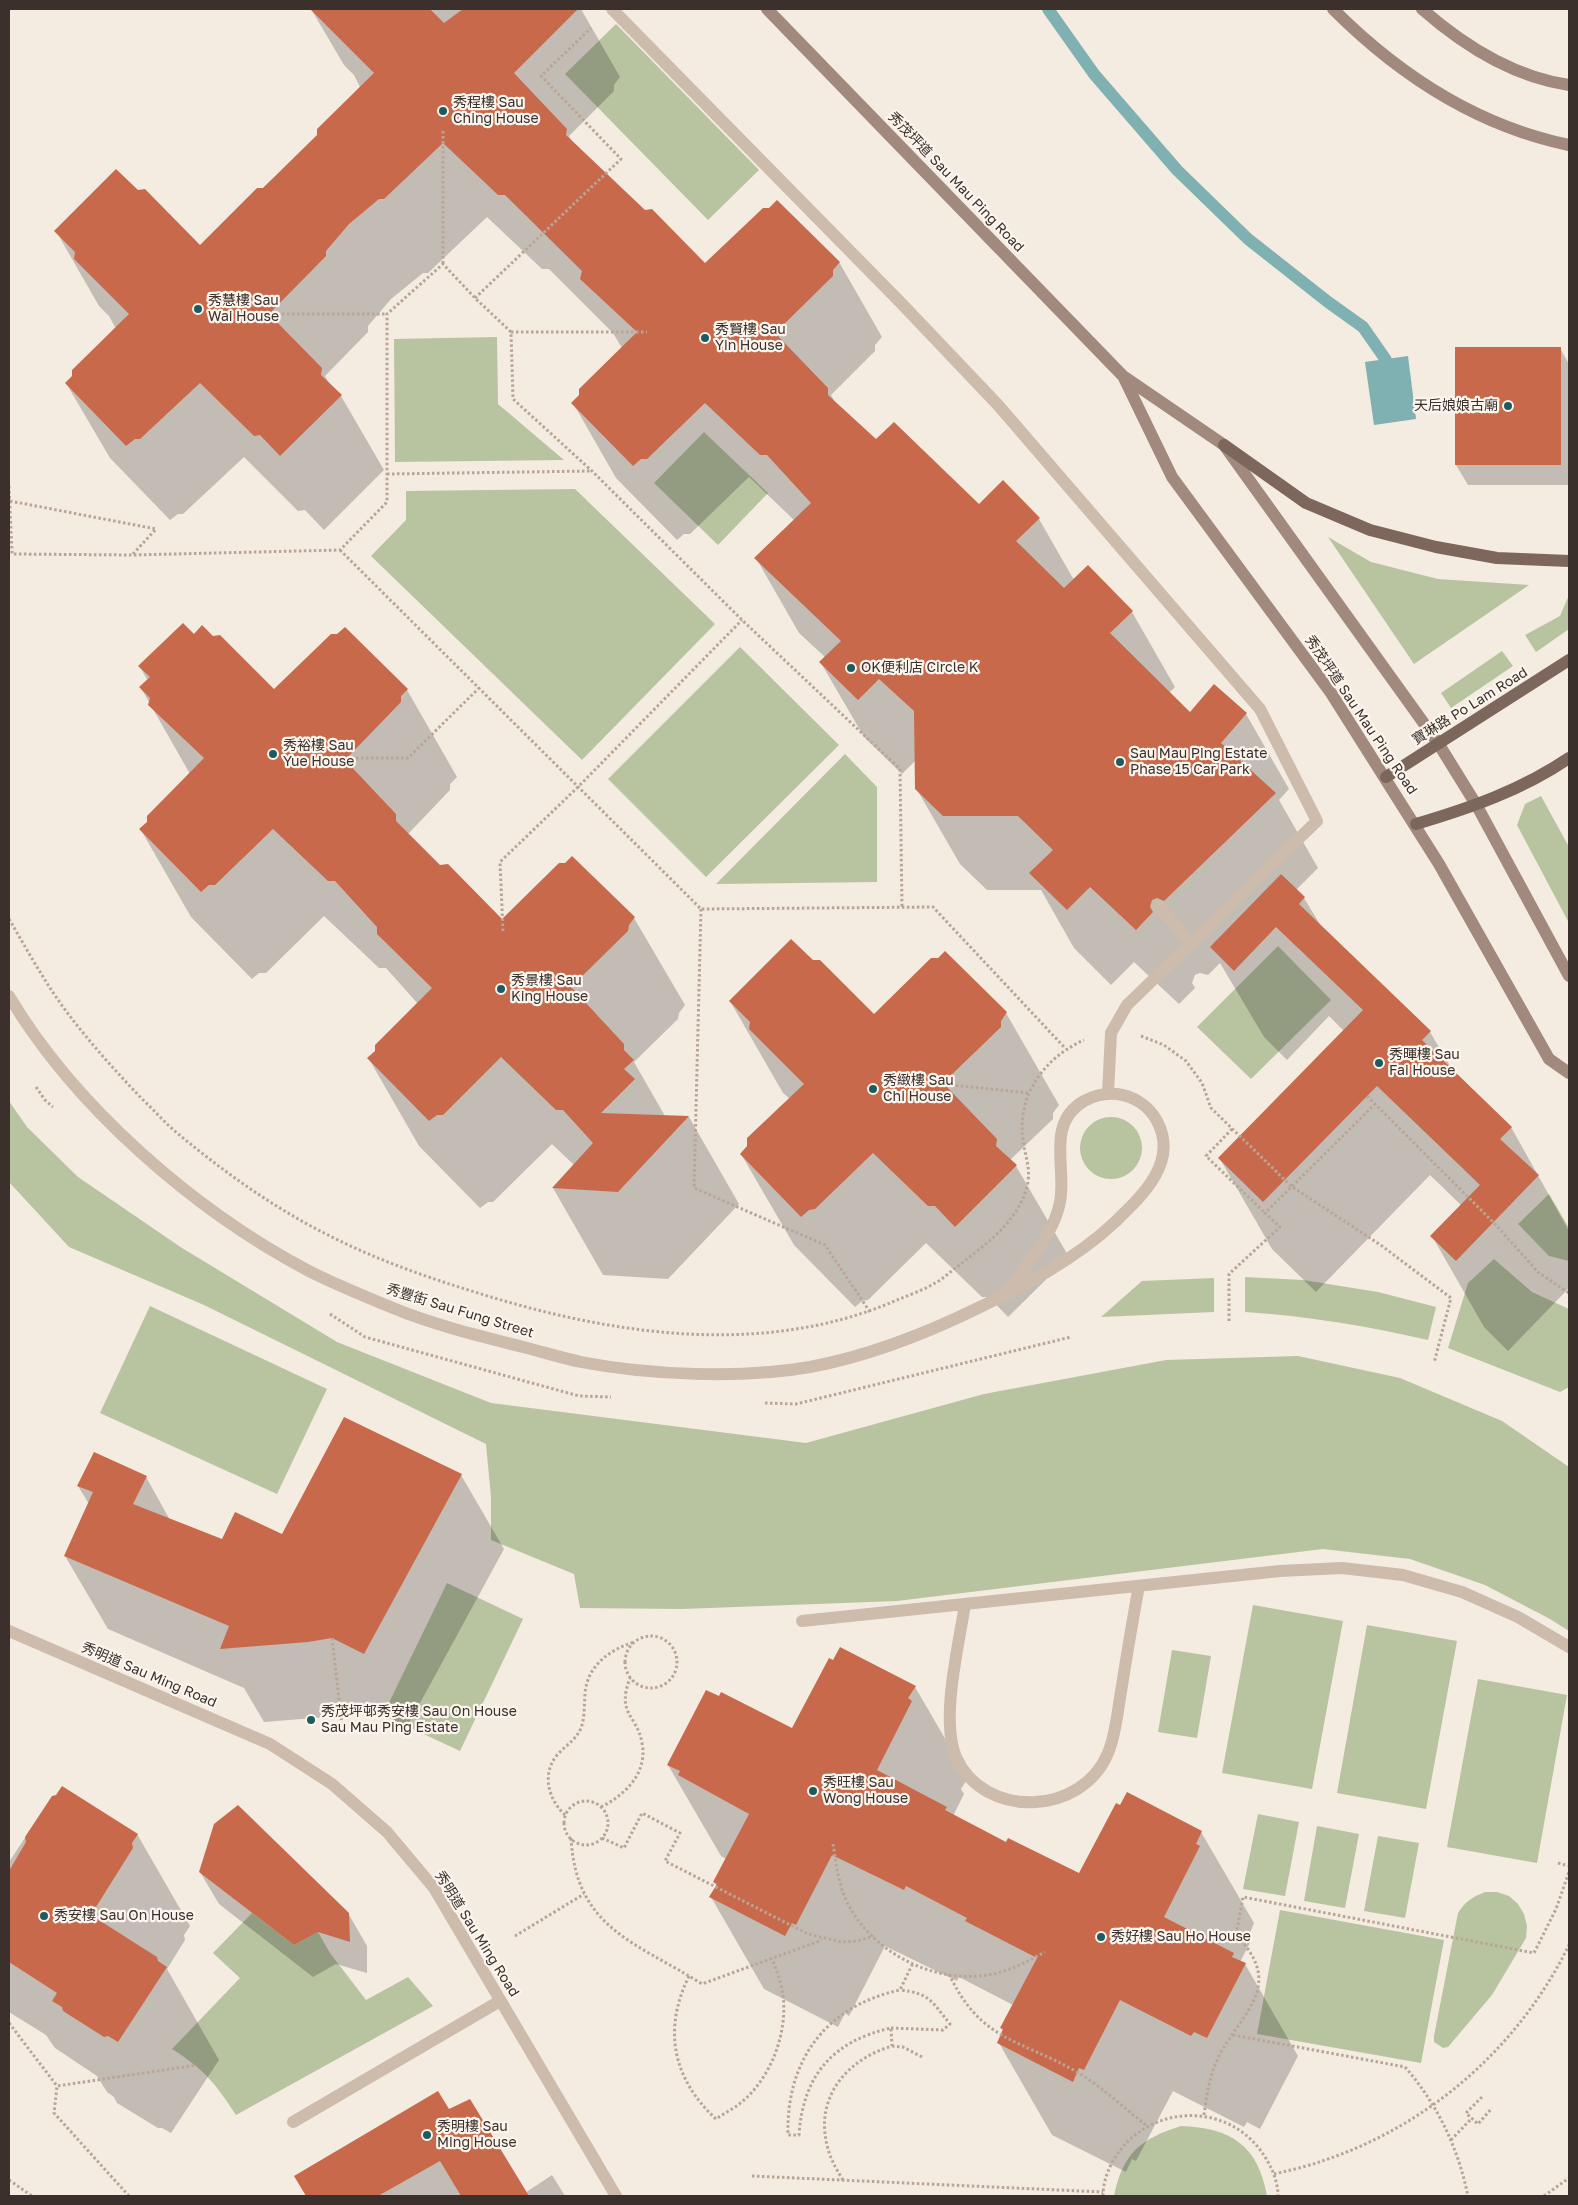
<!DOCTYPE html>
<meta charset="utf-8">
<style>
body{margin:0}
#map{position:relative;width:1578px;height:2205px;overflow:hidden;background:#f4ebe1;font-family:"Golos Text",sans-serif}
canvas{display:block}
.frame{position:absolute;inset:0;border:10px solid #3b302b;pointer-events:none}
</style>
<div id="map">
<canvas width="1578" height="2205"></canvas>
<div class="frame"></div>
</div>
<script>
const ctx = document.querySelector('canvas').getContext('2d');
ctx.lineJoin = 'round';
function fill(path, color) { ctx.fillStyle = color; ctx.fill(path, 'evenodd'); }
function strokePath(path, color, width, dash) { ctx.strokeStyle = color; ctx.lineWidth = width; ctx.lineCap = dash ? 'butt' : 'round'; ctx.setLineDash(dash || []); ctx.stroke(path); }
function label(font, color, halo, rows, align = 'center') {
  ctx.font = font + ' "Golos Text","Noto Sans TC",sans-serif'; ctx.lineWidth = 4.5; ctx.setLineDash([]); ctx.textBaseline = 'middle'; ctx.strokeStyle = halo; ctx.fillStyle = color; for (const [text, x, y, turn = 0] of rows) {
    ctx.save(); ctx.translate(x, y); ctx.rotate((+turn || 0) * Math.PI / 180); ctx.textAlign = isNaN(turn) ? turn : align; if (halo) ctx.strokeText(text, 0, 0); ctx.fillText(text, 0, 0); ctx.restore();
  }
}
fill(new Path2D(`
 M 616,24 L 759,170 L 708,220 L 565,74 Z
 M 497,337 L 498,404 L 564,460 L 395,462 L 394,339 Z
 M 704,432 L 768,493 L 718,545 L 654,483 Z
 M 575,489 L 715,624 L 582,760 L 371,556 L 406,520 L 406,491 Z
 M 1328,537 L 1371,562 L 1438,579 L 1529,585 L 1414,664 Z
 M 1569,595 L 1569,629 L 1536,652 L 1525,635 L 1560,616 Z
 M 740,647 L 839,745 L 706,877 L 608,779 Z
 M 1502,651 L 1513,666 L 1451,708 L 1441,693 Z
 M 845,754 L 877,787 L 877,882 L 716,884 Z
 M 1541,796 L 1569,847 L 1569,923 L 1517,825 L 1525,804 Z
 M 1278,946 L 1331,1000 L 1251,1079 L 1197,1027 Z
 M 9,1101 L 27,1127 L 78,1177 L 182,1248 L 337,1342 L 491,1403 L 806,1443 L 984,1394 L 1166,1360 L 1298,1356 L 1400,1378 L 1502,1421 L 1569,1467 L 1569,1631 L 1550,1619 L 1485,1585 L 1410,1559 L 1323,1549 L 897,1601 L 682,1609 L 580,1608 L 574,1574 L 491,1540 L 491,1497 L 486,1444 L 204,1305 L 69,1247 L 9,1182 Z
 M1080 1148a31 31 0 1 1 62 0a31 31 0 1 1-62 0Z
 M 1549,1194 L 1569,1228 L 1569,1261 L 1549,1256 L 1518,1224 Z
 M 1494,1259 L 1532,1292 L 1569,1309 L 1569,1387 L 1560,1392 L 1448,1348 L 1468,1283 Z
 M 1245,1277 L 1303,1280 L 1378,1292 L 1436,1307 L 1428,1340 C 1367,1326 1307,1316 1245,1312 Z
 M 1214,1278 L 1214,1312 L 1101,1317 L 1142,1281 Z
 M 150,1306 L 327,1389 L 277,1494 L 100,1413 Z
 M 447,1583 L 523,1619 L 460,1751 L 383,1715 Z
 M 1253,1605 L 1343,1621 L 1312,1789 L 1222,1773 Z
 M 1367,1625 L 1457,1641 L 1426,1809 L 1337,1793 Z
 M 1172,1650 L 1211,1656 L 1197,1738 L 1158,1732 Z
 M 1478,1679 L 1567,1695 L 1537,1863 L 1447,1847 Z
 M 1258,1814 L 1299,1822 L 1285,1896 L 1243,1889 Z
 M 1317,1826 L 1359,1834 L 1345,1908 L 1304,1901 Z
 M 1378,1836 L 1419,1843 L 1405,1918 L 1364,1911 Z
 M 1485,1892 L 1497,1892 L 1509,1896 L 1518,1904 L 1524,1914 L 1527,1926 L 1526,1938 L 1492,1995 L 1448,2047 L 1443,2048 L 1434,2042 L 1434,2036 L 1458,1913 C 1465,1902 1472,1897 1485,1892 Z
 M 1280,1910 L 1444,1940 L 1421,2063 L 1257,2034 Z
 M 252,1913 L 294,1945 L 318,1932 L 330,1953 L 366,2000 L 408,1977 L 433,2006 L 236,2115 C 215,2083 205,2070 172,2049 L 240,1978 L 213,1953 Z
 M 1181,2126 C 1231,2128 1258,2145 1267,2196 L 1114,2196 C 1123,2153 1140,2139 1181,2126 Z`), '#b8c4a0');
fill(new Path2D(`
 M 1408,356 L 1416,419 L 1374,425 L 1365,362 Z`), '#7fb0b2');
fill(new Path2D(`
 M 311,9 L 581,9 L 620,77 L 614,85 L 614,91 L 569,136 L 573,143 L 644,211 L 705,264 L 839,262 L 882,337 L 875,345 L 875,351 L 831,395 L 836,404 L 876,441 L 979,505 L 1003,482 L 1039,519 L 1074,580 L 1088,567 L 1132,612 L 1175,687 L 1169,693 L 1191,714 L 1246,714 L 1289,789 L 1279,800 L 1318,868 L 1296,890 L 1304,898 L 1321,926 L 1430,1032 L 1453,1071 L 1511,1127 L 1569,1231 L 1569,1288 L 1508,1351 L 1484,1327 L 1432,1236 L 1462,1206 L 1430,1175 L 1316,1292 L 1272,1249 L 1220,1159 L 1344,1031 L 1329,1016 L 1287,1060 L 1264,1037 L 1220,963 L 1208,975 L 1200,973 L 1195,975 L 1192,983 L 1195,988 L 1179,1004 L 1134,962 L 1111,985 L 1074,948 L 1041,890 L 987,890 L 960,864 L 916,788 L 916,760 L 902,774 L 864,737 L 821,663 L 826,658 L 799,633 L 756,558 L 794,520 L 749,477 L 690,534 L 684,534 L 677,540 L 616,478 L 573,403 L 622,348 L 613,333 L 549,269 L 542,269 L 487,217 L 428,273 L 423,273 L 391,299 L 368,326 L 368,332 L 325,376 L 330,385 L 341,396 L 384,470 L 324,530 L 305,510 L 298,511 L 244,457 L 183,514 L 178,514 L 170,520 L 110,458 L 66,383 L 116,329 L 109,316 L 99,306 L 56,231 L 200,247 L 318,136 L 360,87 L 354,75 L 344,65 Z
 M 1560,348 L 1569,364 L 1569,485 L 1468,485 L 1456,465 Z
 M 194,636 L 274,690 L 407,690 L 457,777 L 450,784 L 450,790 L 408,834 L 440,866 L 502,921 L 634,918 L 685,1005 L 679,1013 L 678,1019 L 634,1062 L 665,1116 L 689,1117 L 739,1204 L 668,1279 L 603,1275 L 553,1188 L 574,1165 L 552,1144 L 493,1202 L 488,1202 L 480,1208 L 419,1146 L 369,1059 L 418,1004 L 386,968 L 379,968 L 324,916 L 266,973 L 259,973 L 252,979 L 191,917 L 141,830 L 190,774 L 141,688 L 148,681 L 140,667 Z
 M 945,953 L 1006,1013 L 1059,1105 L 1053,1113 L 1053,1119 L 1010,1160 L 1016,1166 L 1069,1257 L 1008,1317 L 989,1297 L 982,1297 L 926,1243 L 868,1300 L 862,1301 L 855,1307 L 794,1245 L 741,1154 L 790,1099 L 783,1093 L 730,1001 L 874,1016 Z
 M 461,1475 L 504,1549 L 407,1727 L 375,1711 L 351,1715 L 264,1722 L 244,1688 L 108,1629 L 65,1556 L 89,1504 L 78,1486 L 146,1477 L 170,1520 L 223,1541 L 283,1535 Z
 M 915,1687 L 968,1778 L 961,1789 L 964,1794 L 953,1816 L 1007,1843 L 1080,1874 L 1201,1832 L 1254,1923 L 1249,1935 L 1252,1939 L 1240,1962 L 1245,1964 L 1298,2056 L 1260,2129 L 1247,2122 L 1244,2127 L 1173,2091 L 1136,2161 L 1132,2159 L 1126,2172 L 1052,2135 L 999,2043 L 1004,2032 L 1001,2028 L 1013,2005 L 959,1977 L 957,1981 L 885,1946 L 849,2016 L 845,2013 L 838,2027 L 764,1989 L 711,1897 L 717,1887 L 714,1882 L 726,1859 L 721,1856 L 668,1765 L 793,1729 Z
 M 52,1797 L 137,1834 L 190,1926 L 184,1935 L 185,1940 L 167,1969 L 219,2060 L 171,2133 L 162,2128 L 158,2128 L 117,2103 L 114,2097 L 107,2092 L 97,2076 L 55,2048 L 46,2035 L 9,2012 L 9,1862 Z
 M 200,1872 L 348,1913 L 367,1946 L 367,1973 L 336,1964 L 313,1977 L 219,1904 Z
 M 448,2110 L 525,2193 L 552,2175 L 565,2196 L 305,2196 Z`), '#0003');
strokePath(new Path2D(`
 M 1048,9 L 1094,74 L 1177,170 L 1248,239 L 1328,302 L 1363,327 L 1386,360`), '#7fb0b2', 12);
fill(new Path2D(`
 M 310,9 L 430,9 L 444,23 L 463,9 L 578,9 L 514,73 L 567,129 L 566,135 L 645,210 L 652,209 L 705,263 L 763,208 L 769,208 L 777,200 L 840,262 L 833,270 L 833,276 L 775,333 L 828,388 L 828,395 L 876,439 L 894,422 L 979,504 L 1003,480 L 1040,518 L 1016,541 L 1064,588 L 1088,565 L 1133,611 L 1110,633 L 1190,712 L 1214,684 L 1247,713 L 1221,743 L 1276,793 L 1164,901 L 1157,898 L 1152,900 L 1150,907 L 1153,912 L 1136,930 L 1090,887 L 1067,910 L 1029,873 L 1053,850 L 1018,816 L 943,816 L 915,789 L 914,711 L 879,679 L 858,700 L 819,662 L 841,641 L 754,558 L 811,503 L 767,455 L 760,455 L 705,403 L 647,459 L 641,459 L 633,466 L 571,403 L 579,395 L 579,389 L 637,332 L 580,279 L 582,271 L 505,195 L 498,195 L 443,143 L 384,199 L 379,199 L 349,224 L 326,251 L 326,256 L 269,314 L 322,368 L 321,375 L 342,395 L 280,456 L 260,435 L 254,436 L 200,383 L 140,439 L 135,439 L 126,446 L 65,383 L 72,376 L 72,370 L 129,314 L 74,259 L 75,252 L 54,231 L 116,169 L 138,190 L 145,189 L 200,245 L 257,188 L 263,188 L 317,135 L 317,129 L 374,73 Z
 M 1455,347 L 1561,347 L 1561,465 L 1455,465 Z
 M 183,623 L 194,634 L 202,625 L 213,636 L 220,635 L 274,689 L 331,634 L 337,634 L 345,627 L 408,689 L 401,696 L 401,702 L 345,760 L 396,814 L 396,821 L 440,865 L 448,864 L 502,919 L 559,863 L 565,863 L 572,856 L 635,917 L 629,925 L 628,931 L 571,987 L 624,1044 L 624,1050 L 634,1060 L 624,1069 L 635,1079 L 601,1113 L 689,1116 L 618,1192 L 552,1188 L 593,1143 L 563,1110 L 556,1110 L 501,1057 L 443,1115 L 437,1115 L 429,1121 L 367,1058 L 375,1051 L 375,1045 L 432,988 L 377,934 L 377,927 L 335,881 L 328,881 L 273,829 L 215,885 L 209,885 L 201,892 L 139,829 L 147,822 L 147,816 L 204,758 L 148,705 L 150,698 L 139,687 L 150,677 L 138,666 Z
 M 1281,874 L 1305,897 L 1299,904 L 1431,1031 L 1422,1040 L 1512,1127 L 1500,1139 L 1539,1175 L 1456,1261 L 1430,1236 L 1480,1185 L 1377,1086 L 1263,1202 L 1218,1158 L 1363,1010 L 1276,927 L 1234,971 L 1210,947 Z
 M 791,939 L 813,960 L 820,960 L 874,1014 L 931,958 L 938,958 L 945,951 L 1007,1012 L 1001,1021 L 1001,1027 L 943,1083 L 997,1139 L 996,1146 L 1017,1165 L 955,1227 L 935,1206 L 928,1206 L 873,1153 L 815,1209 L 809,1210 L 801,1217 L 740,1154 L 747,1146 L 747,1138 L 804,1084 L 749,1029 L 750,1022 L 729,1001 Z
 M 344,1417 L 462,1474 L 364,1654 L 332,1638 L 308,1642 L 220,1649 L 229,1626 L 64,1556 L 93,1492 L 77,1486 L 94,1452 L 147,1476 L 133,1504 L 222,1539 L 235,1512 L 282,1534 Z
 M 840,1647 L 916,1686 L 908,1698 L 912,1701 L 877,1770 L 947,1807 L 945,1810 L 1006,1842 L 1008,1838 L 1079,1873 L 1116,1803 L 1120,1805 L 1127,1792 L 1202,1831 L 1196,1844 L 1200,1846 L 1164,1917 L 1234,1953 L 1232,1957 L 1246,1963 L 1207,2038 L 1194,2032 L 1191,2036 L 1120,2000 L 1084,2070 L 1079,2068 L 1073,2082 L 997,2043 L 1003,2029 L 1000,2028 L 1037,1958 L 965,1921 L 967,1918 L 906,1886 L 904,1890 L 832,1855 L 796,1925 L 792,1923 L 785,1936 L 709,1897 L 717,1884 L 713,1882 L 749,1814 L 678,1775 L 680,1771 L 667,1765 L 706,1690 L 719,1696 L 721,1692 L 792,1728 L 829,1658 L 833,1660 Z
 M 62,1786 L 138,1834 L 132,1843 L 133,1848 L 91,1915 L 157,1957 L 158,1961 L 167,1967 L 118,2042 L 108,2036 L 104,2037 L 63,2011 L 62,2007 L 52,2001 L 57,1993 L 9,1962 L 9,1871 L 26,1842 L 25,1837 L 52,1796 L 56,1795 Z
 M 238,1805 L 349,1913 L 350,1942 L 318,1932 L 294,1945 L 199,1872 L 214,1824 Z
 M 438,2091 L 449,2109 L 470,2099 L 529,2196 L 461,2196 L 440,2161 L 378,2196 L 306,2196 L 294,2176 Z`), '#c8694b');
strokePath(new Path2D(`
 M 443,131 L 443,264
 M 475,298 L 621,159 L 541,76 L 591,28
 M 257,314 L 387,314
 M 511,332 L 647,332
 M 387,474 L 592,471
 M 9,486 L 12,554 L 133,555 L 340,550 L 387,502 L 387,314 L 443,264 L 475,298 L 511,332 L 513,399 L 592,471 L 742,620 L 900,769 L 902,908
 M 10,501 L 156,529
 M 340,550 L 701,909 L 933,907 L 1065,1048
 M 133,554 L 156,529
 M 331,758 L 408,758 L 479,688
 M 701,909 L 694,1188 L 825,1245 L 870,1312
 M 9,919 C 23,943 37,968 52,991 C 78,1030 110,1065 142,1099 C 154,1110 165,1123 177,1133 C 224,1172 274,1208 328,1235 C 377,1260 426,1277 478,1293 C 612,1335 764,1358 897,1300 C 909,1295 924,1290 935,1283 C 943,1279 950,1272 958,1266 C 986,1244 1021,1220 1028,1182 C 1030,1166 1025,1155 1023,1140 C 1017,1095 1044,1058 1084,1040
 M 503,931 L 500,862 L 579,786 L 742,620
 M 1141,1036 L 1164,1045 L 1186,1061 L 1202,1083 L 1211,1108 L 1291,1186 L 1382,1246 L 1451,1298 L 1434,1363
 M 931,1083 L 1029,1093
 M 36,1087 L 45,1100 L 53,1107
 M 1367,1096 L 1494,1223 L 1539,1273 L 1569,1293
 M 1232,1129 L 1206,1156 L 1265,1213
 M 330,1314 L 365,1337 L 579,1396 L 611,1397
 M 1229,1321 L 1229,1274 L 1280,1227 L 1265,1213 L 1374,1105
 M 765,1403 L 796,1404 L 1071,1337
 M625 1662a26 26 0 1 1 52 0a26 26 0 1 1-52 0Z
 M 332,1638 L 342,1725 L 338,1733
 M564 1823a22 22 0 1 1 44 0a22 22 0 1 1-44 0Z
 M 601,1807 C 625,1795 648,1773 642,1743 C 637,1714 616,1715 630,1678
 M 565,1815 C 548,1799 541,1773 558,1754 C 566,1745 576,1740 581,1728 C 585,1717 584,1705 585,1694 C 587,1666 609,1650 634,1642
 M 571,1838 C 576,1929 636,1942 702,1984 L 822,1940
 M 602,1838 L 624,1848 L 642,1813 L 680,1833 L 665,1861 L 808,1934 L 841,1942 L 857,1941 L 874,1936
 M 833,1844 C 836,1863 838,1882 846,1900 C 871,1953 936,1986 993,1974 C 1012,1970 1028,1961 1045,1952
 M 1558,1863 L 1569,1866
 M 515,1936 L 584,1894
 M 949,1974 C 981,2042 1020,2039 1077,2072 C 1101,2086 1124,2108 1147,2126
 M 689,1976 C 663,2029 672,2078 716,2119 C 723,2114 731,2110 738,2105 C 770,2081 788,2034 783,1995 C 781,1983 777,1971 772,1959
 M 9,2023 L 57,2086
 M 891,2028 L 943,2030 L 950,2024 C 932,2002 930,1993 900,1990
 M 1233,2035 L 1405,2067 C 1438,2105 1458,2148 1468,2196
 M 892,2046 L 903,2047 L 922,2057
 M 1482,2097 L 1466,2113 L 1478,2124 L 1492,2108
 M 1204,2115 C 1207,2093 1210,2072 1221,2052 C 1247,2008 1283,1983 1236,1935 L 1243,1897 L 1534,1953 L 1556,1909 L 1569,1872
 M 1451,2140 L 1472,2118
 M 1274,2174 C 1291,2170 1309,2166 1325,2160 C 1432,2124 1520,2045 1569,1945
 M 752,2176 L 1103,2192
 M 9,2180 L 32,2196
 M 843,2180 C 836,2169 830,2158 827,2145 C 815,2096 848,2059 892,2046 L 891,2028 C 833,2041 803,2075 799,2135 L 788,2135 C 786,2060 826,2006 900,1990 L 913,1963
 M 129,2196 L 54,2113 L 57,2086 L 197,2065
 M 1103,2196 C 1103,2181 1109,2166 1118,2153 C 1152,2105 1225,2102 1261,2151 C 1270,2164 1278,2179 1278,2196
 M 1544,2196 L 1569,2178`), '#b9a596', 3, [2.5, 2.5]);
strokePath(new Path2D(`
 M 612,9 L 902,304 L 998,405 L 1260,709 L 1317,821 L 1127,1005 L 1111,1033 L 1108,1093
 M 1158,906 L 1192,943
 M 9,996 C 75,1107 194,1210 307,1270 C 334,1284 364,1296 393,1308 C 434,1325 480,1336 523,1347 C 543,1352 562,1358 581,1362 C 649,1375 742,1379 810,1367 C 869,1356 925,1334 978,1308 C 1026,1285 1077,1258 1115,1222 C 1142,1196 1179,1162 1157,1121 C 1149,1106 1134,1096 1117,1094 C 1105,1093 1095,1095 1084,1101 C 1043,1125 1070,1172 1058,1210 C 1050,1239 1022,1270 1004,1296
 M 965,1604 C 959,1645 940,1719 956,1757 C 984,1820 1082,1816 1108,1753 C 1115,1737 1117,1716 1120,1698 C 1126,1660 1132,1623 1139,1586
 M 802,1621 L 1280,1571 L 1342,1568 L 1403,1575 L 1462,1592 L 1518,1617 L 1569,1647
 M 293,2122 L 500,2001`), '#cdbbac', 12);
strokePath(new Path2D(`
 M 9,1631 L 270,1744 L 332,1784 L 387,1832 L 434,1888 L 616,2196`), '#cdbbac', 12);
strokePath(new Path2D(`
 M 767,9 L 1123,376 L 1224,445 L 1438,743 L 1477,806 L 1569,976
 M 1333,9 C 1399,75 1477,126 1569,145
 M 1422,9 C 1463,45 1514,77 1569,85
 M 1124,378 L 1172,477 L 1331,693 L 1439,864 L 1549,1059 L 1569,1073`), '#a18a7d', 12);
strokePath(new Path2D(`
 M 1224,445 L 1306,503 L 1370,530 L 1436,547 L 1497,558 L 1569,561
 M 1386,777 L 1569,660
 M 1416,824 C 1470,808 1522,790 1569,758`), '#7d675c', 12);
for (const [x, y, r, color] of [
 [443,111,5,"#1f5a5e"],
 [198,309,5,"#1f5a5e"],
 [705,338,5,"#1f5a5e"],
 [1508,406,5,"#1f5a5e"],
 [851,668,5,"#1f5a5e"],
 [273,754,5,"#1f5a5e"],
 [1120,762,5,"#1f5a5e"],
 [501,989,5,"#1f5a5e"],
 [1379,1063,5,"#1f5a5e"],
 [873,1089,5,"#1f5a5e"],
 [311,1720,5,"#1f5a5e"],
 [813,1791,5,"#1f5a5e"],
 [44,1916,5,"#1f5a5e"],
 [1101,1937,5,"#1f5a5e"],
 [427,2135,5,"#1f5a5e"]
]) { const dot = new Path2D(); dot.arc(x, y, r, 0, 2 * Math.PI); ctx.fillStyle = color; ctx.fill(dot); strokePath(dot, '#fbf5ee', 2); }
label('14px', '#3b302b', '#fbf5ee', [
 ["秀程樓 Sau",453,103],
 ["Ching House",453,119],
 ["秀慧樓 Sau",208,301],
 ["Wai House",208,317],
 ["秀賢樓 Sau",715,330],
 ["Yin House",715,346],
 ["天后娘娘古廟",1498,406,"right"],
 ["OK便利店 Circle K",861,668],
 ["秀裕樓 Sau",283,746],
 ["Yue House",283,762],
 ["Sau Mau Ping Estate",1130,754],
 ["Phase 15 Car Park",1130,770],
 ["秀景樓 Sau",511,981],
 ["King House",511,997],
 ["秀暉樓 Sau",1389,1055],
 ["Fai House",1389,1071],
 ["秀緻樓 Sau",883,1081],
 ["Chi House",883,1097],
 ["秀茂坪邨秀安樓 Sau On House",321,1712],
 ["Sau Mau Ping Estate",321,1728],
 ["秀旺樓 Sau",823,1783],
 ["Wong House",823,1799],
 ["秀安樓 Sau On House",54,1916],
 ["秀好樓 Sau Ho House",1111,1937],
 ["秀明樓 Sau",437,2127],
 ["Ming House",437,2143]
], 'left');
label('14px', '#3b302b', '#fbf5ee', [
 ["秀茂坪道 Sau Mau Ping Road",956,182,46],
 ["寶琳路 Po Lam Road",1470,706,-32],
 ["秀茂坪道 Sau Mau Ping Road",1361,715,56],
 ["秀豐街 Sau Fung Street",460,1311,17],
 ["秀明道 Sau Ming Road",149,1675,23],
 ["秀明道 Sau Ming Road",477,1934,58]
]);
</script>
